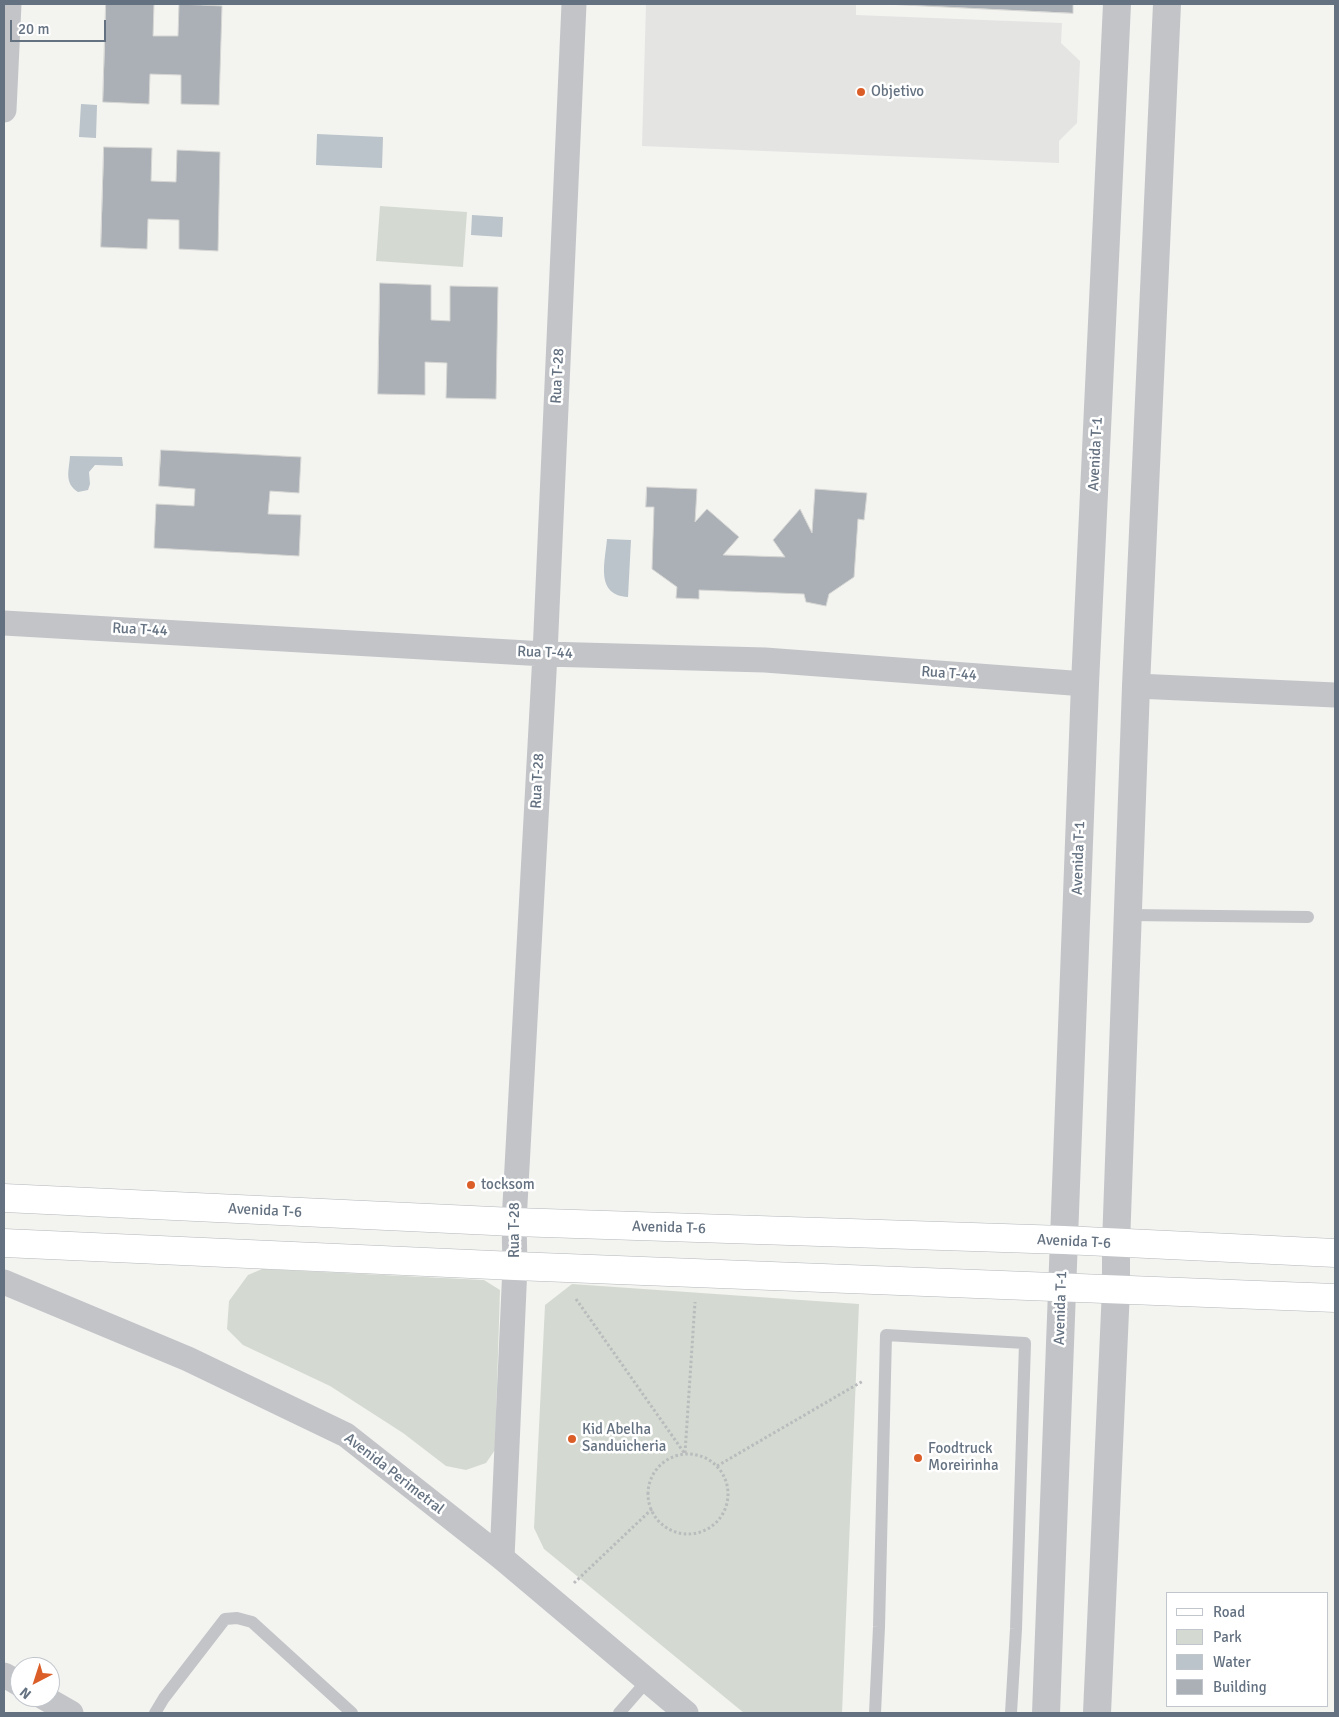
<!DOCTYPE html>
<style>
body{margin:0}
#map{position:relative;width:1339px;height:1717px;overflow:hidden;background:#f3f4f0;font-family:Signika,sans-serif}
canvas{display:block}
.frame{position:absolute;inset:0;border:5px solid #647180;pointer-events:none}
.legend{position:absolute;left:1166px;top:1592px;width:162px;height:115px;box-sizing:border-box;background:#fff;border:1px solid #c1c6cc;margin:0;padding:6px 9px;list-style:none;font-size:15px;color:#647180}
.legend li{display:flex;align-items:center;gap:10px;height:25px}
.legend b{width:25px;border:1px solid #c1c6cc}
.north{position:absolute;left:10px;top:1657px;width:50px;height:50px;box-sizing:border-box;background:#fff;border:1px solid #c1c6cc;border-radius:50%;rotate:220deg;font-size:14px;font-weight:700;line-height:20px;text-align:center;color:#647180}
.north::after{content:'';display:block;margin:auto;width:18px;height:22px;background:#db5e28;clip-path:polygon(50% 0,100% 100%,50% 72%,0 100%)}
.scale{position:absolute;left:10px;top:20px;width:96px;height:22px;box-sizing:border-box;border:2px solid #647180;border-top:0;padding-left:6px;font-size:15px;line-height:18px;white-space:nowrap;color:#647180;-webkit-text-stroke:4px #fff;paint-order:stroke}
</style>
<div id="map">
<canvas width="1339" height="1717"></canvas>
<div class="frame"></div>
<ul class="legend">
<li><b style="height:6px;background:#fff"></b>Road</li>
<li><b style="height:14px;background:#d4dad1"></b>Park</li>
<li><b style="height:14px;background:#bac4ca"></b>Water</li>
<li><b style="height:14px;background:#aab0b5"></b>Building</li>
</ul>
<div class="north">N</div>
<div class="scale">20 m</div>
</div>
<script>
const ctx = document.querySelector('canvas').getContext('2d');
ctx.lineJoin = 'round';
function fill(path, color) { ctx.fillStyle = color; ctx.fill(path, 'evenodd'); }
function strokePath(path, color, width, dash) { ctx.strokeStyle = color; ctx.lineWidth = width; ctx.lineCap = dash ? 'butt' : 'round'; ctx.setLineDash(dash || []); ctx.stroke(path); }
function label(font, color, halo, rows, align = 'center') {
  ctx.font = font + ' Signika,sans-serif'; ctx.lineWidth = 5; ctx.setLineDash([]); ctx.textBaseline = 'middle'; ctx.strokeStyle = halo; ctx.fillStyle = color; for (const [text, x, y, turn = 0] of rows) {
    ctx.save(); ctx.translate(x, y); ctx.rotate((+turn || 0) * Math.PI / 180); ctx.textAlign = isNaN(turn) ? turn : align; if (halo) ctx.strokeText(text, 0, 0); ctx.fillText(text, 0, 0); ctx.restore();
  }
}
fill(new Path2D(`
 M 646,4 L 856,4 L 856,15 L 1062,23 L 1061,43 L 1080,61 L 1077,123 L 1059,141 L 1059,163 L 642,146 Z`), '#e4e5e3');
fill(new Path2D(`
 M 380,206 L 467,212 L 463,267 L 376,261 Z
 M 262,1269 L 484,1280 L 500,1290 L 495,1450 L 486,1463 L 466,1470 L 446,1466 L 403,1433 L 330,1386 L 243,1345 L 227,1329 L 229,1301 L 248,1275 Z
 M 572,1284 L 859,1304 L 842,1713 L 744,1713 L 544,1549 L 534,1528 L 545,1305 Z`), '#d4dad1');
fill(new Path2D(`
 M 81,104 L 97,105 L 96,138 L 79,137 Z
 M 317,134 L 383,137 L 382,168 L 316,165 Z
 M 472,215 L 503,217 L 502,237 L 471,235 Z
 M 70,456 L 122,457 L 123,466 L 95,465 L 89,472 L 90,484 L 88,490 L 78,492 C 64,483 69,471 70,456 Z
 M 607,539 L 631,540 L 628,597 C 595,595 605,563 607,539 Z`), '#bac4ca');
const building = new Path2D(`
 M 106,4 L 154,4 L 153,36 L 178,36 L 179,4 L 222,6 L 219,105 L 181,104 L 181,75 L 150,74 L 149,104 L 103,102 Z
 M 884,4 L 1073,4 L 1073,13 Z
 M 104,147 L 152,148 L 151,181 L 176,182 L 177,150 L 220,152 L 218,251 L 179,249 L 179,220 L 148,219 L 147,249 L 101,247 Z
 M 380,283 L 431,285 L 431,320 L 450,321 L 450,286 L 498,287 L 496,399 L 446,398 L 447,363 L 425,362 L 425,395 L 378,394 Z
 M 161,450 L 301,457 L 299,493 L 270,491 L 268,514 L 301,515 L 299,556 L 154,548 L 156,504 L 194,506 L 195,489 L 159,486 Z
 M 647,487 L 697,489 L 695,522 L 707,509 L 739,537 L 723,555 L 785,557 L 773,540 L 800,509 L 812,533 L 815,489 L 867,493 L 864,520 L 858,519 L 854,577 L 829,594 L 826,606 L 806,602 L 804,594 L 699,590 L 699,599 L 676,598 L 677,587 L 652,569 L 654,507 L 646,507 Z`);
fill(building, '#aab0b5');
strokePath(building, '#d5d5d3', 1);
const secondary = new Path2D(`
 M 4,1198 L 514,1222 L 1064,1240 L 1335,1253
 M 4,1243 L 515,1266 L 1335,1298`);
strokePath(secondary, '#b2b6ba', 29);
strokePath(new Path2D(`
 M 576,1299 L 685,1454
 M 685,1453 L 695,1302
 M648 1494a40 40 0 1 1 80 0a40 40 0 1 1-80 0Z
 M 717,1466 L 863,1381
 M 574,1583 L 652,1509`), '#b9bbbd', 3, [2.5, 2.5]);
strokePath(new Path2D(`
 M 1128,915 L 1308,917
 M 155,1713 L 164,1698 L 225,1619 L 237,1618 L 252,1622 L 352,1713
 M 619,1713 L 647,1681
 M 875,1713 L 879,1627 L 886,1335 L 1025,1343 L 1016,1629 L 1011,1713`), '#c2c4c8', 12);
strokePath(new Path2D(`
 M 4,110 L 9,4
 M 4,623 L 545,654 L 765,660 L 1085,684
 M 1136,686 L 1335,695
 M 4,1282 L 188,1359 L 346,1435 L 502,1558 L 686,1713
 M 502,1558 L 515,1266 L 514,1222 L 545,654 L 574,4
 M 4,1675 L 20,1684
 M 43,1697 L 71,1713`), '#c2c4c8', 25);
strokePath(new Path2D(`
 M 1046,1713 L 1085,684 L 1117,4
 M 1097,1713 L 1116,1289 L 1116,1244 L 1136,686 L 1167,4`), '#c2c4c8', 28);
strokePath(secondary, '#fff', 28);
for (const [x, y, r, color] of [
 [861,92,5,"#db5e28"],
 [471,1185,5,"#db5e28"],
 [572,1439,5,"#db5e28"],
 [918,1458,5,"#db5e28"]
]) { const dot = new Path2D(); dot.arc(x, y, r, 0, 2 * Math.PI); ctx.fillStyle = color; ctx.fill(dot); strokePath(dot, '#fff', 2); }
label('15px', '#647180', '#fff', [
 ["Objetivo",871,92],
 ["tocksom",481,1185],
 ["Kid Abelha",582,1430],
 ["Sanduicheria",582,1447],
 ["Foodtruck",928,1449],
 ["Moreirinha",928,1466]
], 'left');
label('15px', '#647180', '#fff', [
 ["Rua T-28",558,376,-87],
 ["Avenida T-1",1096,454,-87],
 ["Rua T-44",140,630,3],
 ["Rua T-44",545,653,2],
 ["Rua T-44",949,674,4],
 ["Rua T-28",538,781,-87],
 ["Avenida T-1",1079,858,-88],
 ["Avenida T-6",265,1211,3],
 ["Avenida T-6",669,1228,2],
 ["Rua T-28",515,1230,-90],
 ["Avenida T-6",1074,1242,3],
 ["Avenida T-1",1061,1308,-88],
 ["Avenida Perimetral",394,1474,38]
]);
</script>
